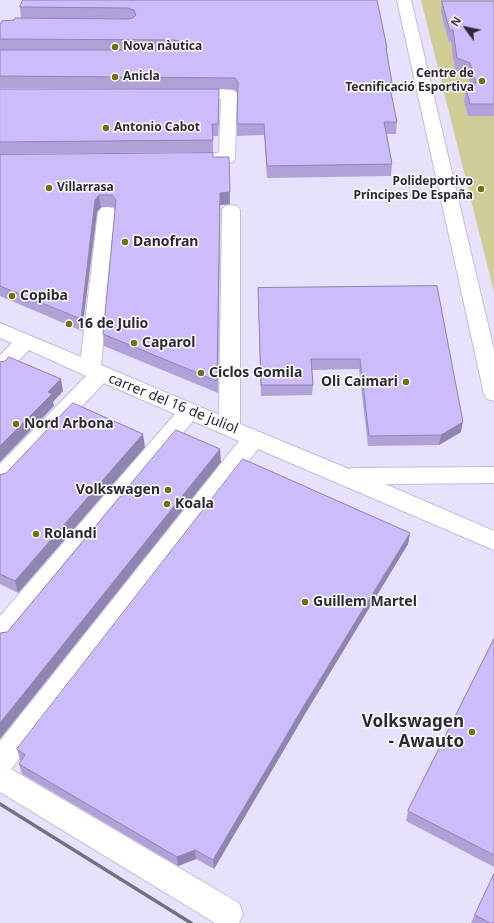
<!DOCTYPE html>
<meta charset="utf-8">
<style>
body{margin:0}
#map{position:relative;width:494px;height:923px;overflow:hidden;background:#f1edff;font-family:"Noto Sans",sans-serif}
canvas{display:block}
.north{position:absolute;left:446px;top:8px;width:40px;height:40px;-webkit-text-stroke:3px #fdfdfd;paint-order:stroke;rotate:303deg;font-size:11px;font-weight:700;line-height:16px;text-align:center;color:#2c2934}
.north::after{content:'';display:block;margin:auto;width:14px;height:18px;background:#2c2934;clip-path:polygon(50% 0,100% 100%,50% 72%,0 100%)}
</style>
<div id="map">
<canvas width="494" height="923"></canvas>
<div class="north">N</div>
</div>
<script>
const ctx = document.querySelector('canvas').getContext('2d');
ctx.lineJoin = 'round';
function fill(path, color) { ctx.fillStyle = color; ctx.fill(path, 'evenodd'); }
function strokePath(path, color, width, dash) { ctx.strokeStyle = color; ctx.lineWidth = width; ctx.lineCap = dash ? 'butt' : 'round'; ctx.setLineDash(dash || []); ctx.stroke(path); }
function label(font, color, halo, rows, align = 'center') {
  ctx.font = font + ' "Noto Sans",sans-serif'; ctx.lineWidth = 3; ctx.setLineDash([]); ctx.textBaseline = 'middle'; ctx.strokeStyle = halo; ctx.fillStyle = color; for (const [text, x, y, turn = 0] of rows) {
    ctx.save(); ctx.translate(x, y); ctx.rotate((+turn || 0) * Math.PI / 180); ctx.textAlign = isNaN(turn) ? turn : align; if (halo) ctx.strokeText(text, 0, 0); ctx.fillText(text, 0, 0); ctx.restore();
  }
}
fill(new Path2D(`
 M 0,0 L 494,0 L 494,923 L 0,923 Z`), '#e8e1fe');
fill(new Path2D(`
 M 421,0 L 494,0 L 494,292 Z`), '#cfcc95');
const minor = new Path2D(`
 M 397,0 L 411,0 L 494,350 L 494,401 L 487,399 L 484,394 Z
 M 190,89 L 229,89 L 235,91 L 237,94 L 235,158 L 233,162 L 227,163 L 193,162 L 191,158 L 193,154 L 219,153 L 221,99 L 184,97 L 182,94 L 184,91 Z
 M 231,205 L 237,206 L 240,210 L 240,424 L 349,469 L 354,468 L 494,467 L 494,483 L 385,484 L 494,531 L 494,550 L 258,449 L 11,769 L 239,903 L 243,914 L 239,923 L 215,923 L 0,792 L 0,741 L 239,441 L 193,421 L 9,642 L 0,645 L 0,616 L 175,414 L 104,383 L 8,484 L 0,487 L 0,464 L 86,376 L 29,350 L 7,372 L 0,374 L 0,355 L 12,343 L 0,338 L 0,323 L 81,357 L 98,212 L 101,208 L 107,207 L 113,208 L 116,212 L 101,365 L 219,415 L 222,210 L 225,206 Z`);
strokePath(minor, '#c3bcd7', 2);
fill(minor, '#fff');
strokePath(new Path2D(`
 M 0,804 L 191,923`), '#75727f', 3.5);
fill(new Path2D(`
 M 377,0 L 387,48 L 387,54 L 392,83 L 391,92 L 397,122 L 396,134 L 387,134 L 392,164 L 391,176 L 267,178 L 264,135 L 237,136 L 238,94 L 235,90 L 219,89 L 218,136 L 213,136 L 213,152 L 0,154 L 0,89 L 146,89 L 0,88 L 0,25 L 21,18 L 20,7 Z
 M 442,1 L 494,1 L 494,116 L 468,116 L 464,101 L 466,89 L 471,86 L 468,75 L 455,70 L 451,42 L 449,42 L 441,13 Z
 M 0,155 L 213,157 L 230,204 L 220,205 L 218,393 L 104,346 L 103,334 L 115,209 L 113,207 L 101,207 L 97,212 L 82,331 L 0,296 Z
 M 437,286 L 461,432 L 439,445 L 368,446 L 359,369 L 312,370 L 313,385 L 312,395 L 261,396 L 258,288 Z
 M 145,447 L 18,593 L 0,584 L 0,475 Z
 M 410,533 L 408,544 L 305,714 L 214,869 L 196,859 L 178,866 L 22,774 L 19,764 L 21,760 L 20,760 L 17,749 Z
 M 494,639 L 494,867 L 406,821 L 408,811 Z
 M 494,874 L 494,923 L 471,923 Z`), '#b0a2d9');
fill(new Path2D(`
 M 219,89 L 219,100 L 218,136 L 218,124 Z
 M 229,157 L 230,204 L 220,205 L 218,393 L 220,193 Z
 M 99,195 L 101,207 L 97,212 L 82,331 L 81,319 L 95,200 Z
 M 61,379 L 63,391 L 53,402 L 54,406 L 0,462 L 0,446 L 48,392 Z
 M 463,422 L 461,432 L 439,445 L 441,435 Z
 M 143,434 L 145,447 L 18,593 L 15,581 Z
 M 220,449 L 221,462 L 0,739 L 0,723 Z
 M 410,533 L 408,544 L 305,714 L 214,869 L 213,860 L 305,704 Z
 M 195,850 L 196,859 L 178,866 L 177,857 Z`), '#9084b0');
const building = new Path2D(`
 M 23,0 L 377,0 L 387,48 L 386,48 L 392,83 L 389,83 L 397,122 L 384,122 L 392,164 L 267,166 L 264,124 L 237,124 L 238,82 L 235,78 L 0,76 L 0,50 L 179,50 L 182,45 L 179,41 L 173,40 L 0,39 L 0,25 L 2,21 L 14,20 L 15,18 L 128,19 L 133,18 L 136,15 L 134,10 L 128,8 L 20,7 Z
 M 442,1 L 494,1 L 494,104 L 470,104 L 466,89 L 476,83 L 470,63 L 457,58 L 453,30 L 450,30 Z
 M 0,89 L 219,89 L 218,124 L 212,124 L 213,140 L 0,142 Z
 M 213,153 L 213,157 L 229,157 L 230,192 L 220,193 L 217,381 L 103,334 L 116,200 L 112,195 L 99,195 L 95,200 L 81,319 L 0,286 L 0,155 Z
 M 437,286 L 463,422 L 441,435 L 369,436 L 360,359 L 311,359 L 313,385 L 261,385 L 258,288 Z
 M 9,357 L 61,379 L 48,392 L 52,394 L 0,446 L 0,362 L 5,361 Z
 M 73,403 L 143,434 L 15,581 L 0,574 L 0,475 L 6,473 Z
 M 176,430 L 220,449 L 0,723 L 0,633 L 7,632 Z
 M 243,459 L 410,533 L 305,704 L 213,860 L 195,850 L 177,857 L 19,764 L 25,755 L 17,749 Z
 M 494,639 L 494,855 L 408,811 Z
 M 494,874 L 494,923 L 490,923 L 475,915 Z`);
fill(building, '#cdbcfc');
strokePath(building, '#9084b0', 1);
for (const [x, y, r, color] of [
 [115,47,4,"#766f0e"],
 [115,77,4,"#766f0e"],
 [482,81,4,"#766f0e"],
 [106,128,4,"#766f0e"],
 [49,188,4,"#766f0e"],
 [481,189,4,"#766f0e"],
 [125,242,4,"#766f0e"],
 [12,296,4,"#766f0e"],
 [69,324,4,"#766f0e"],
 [134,343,4,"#766f0e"],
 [201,373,4,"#766f0e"],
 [406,382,4,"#766f0e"],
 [16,424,4,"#766f0e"],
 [168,490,4,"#766f0e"],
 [167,504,4,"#766f0e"],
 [36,534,4,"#766f0e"],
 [305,602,4,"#766f0e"],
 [472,732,4,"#766f0e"]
]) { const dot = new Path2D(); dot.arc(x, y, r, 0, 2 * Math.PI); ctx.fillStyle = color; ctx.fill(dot); strokePath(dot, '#fdfdfd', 1.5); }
label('bold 12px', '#2c2934', '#fdfdfd', [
 ["Nova nàutica",123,47],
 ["Centre de",474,74,"right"],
 ["Tecnificació Esportiva",474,88,"right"],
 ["Anicla",123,77],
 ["Antonio Cabot",114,128],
 ["Polideportivo",473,182,"right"],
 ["Príncipes De España",473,196,"right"],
 ["Villarrasa",57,188]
], 'left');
label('bold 14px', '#2c2934', '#fdfdfd', [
 ["Danofran",133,242],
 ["Copiba",20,296],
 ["16 de Julio",77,324],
 ["Caparol",142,343],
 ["Ciclos Gomila",209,373],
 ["Oli Caimari",398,382,"right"],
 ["Nord Arbona",24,424],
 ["Volkswagen",160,490,"right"],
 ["Koala",175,504],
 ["Rolandi",44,534],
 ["Guillem Martel",313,602]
], 'left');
label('14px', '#2c2934', '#fdfdfd', [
 ["carrer del 16 de juliol",173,404,22]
]);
label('bold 17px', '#2c2934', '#fdfdfd', [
 ["Volkswagen",464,722],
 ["- Awauto",464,742]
], 'right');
</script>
